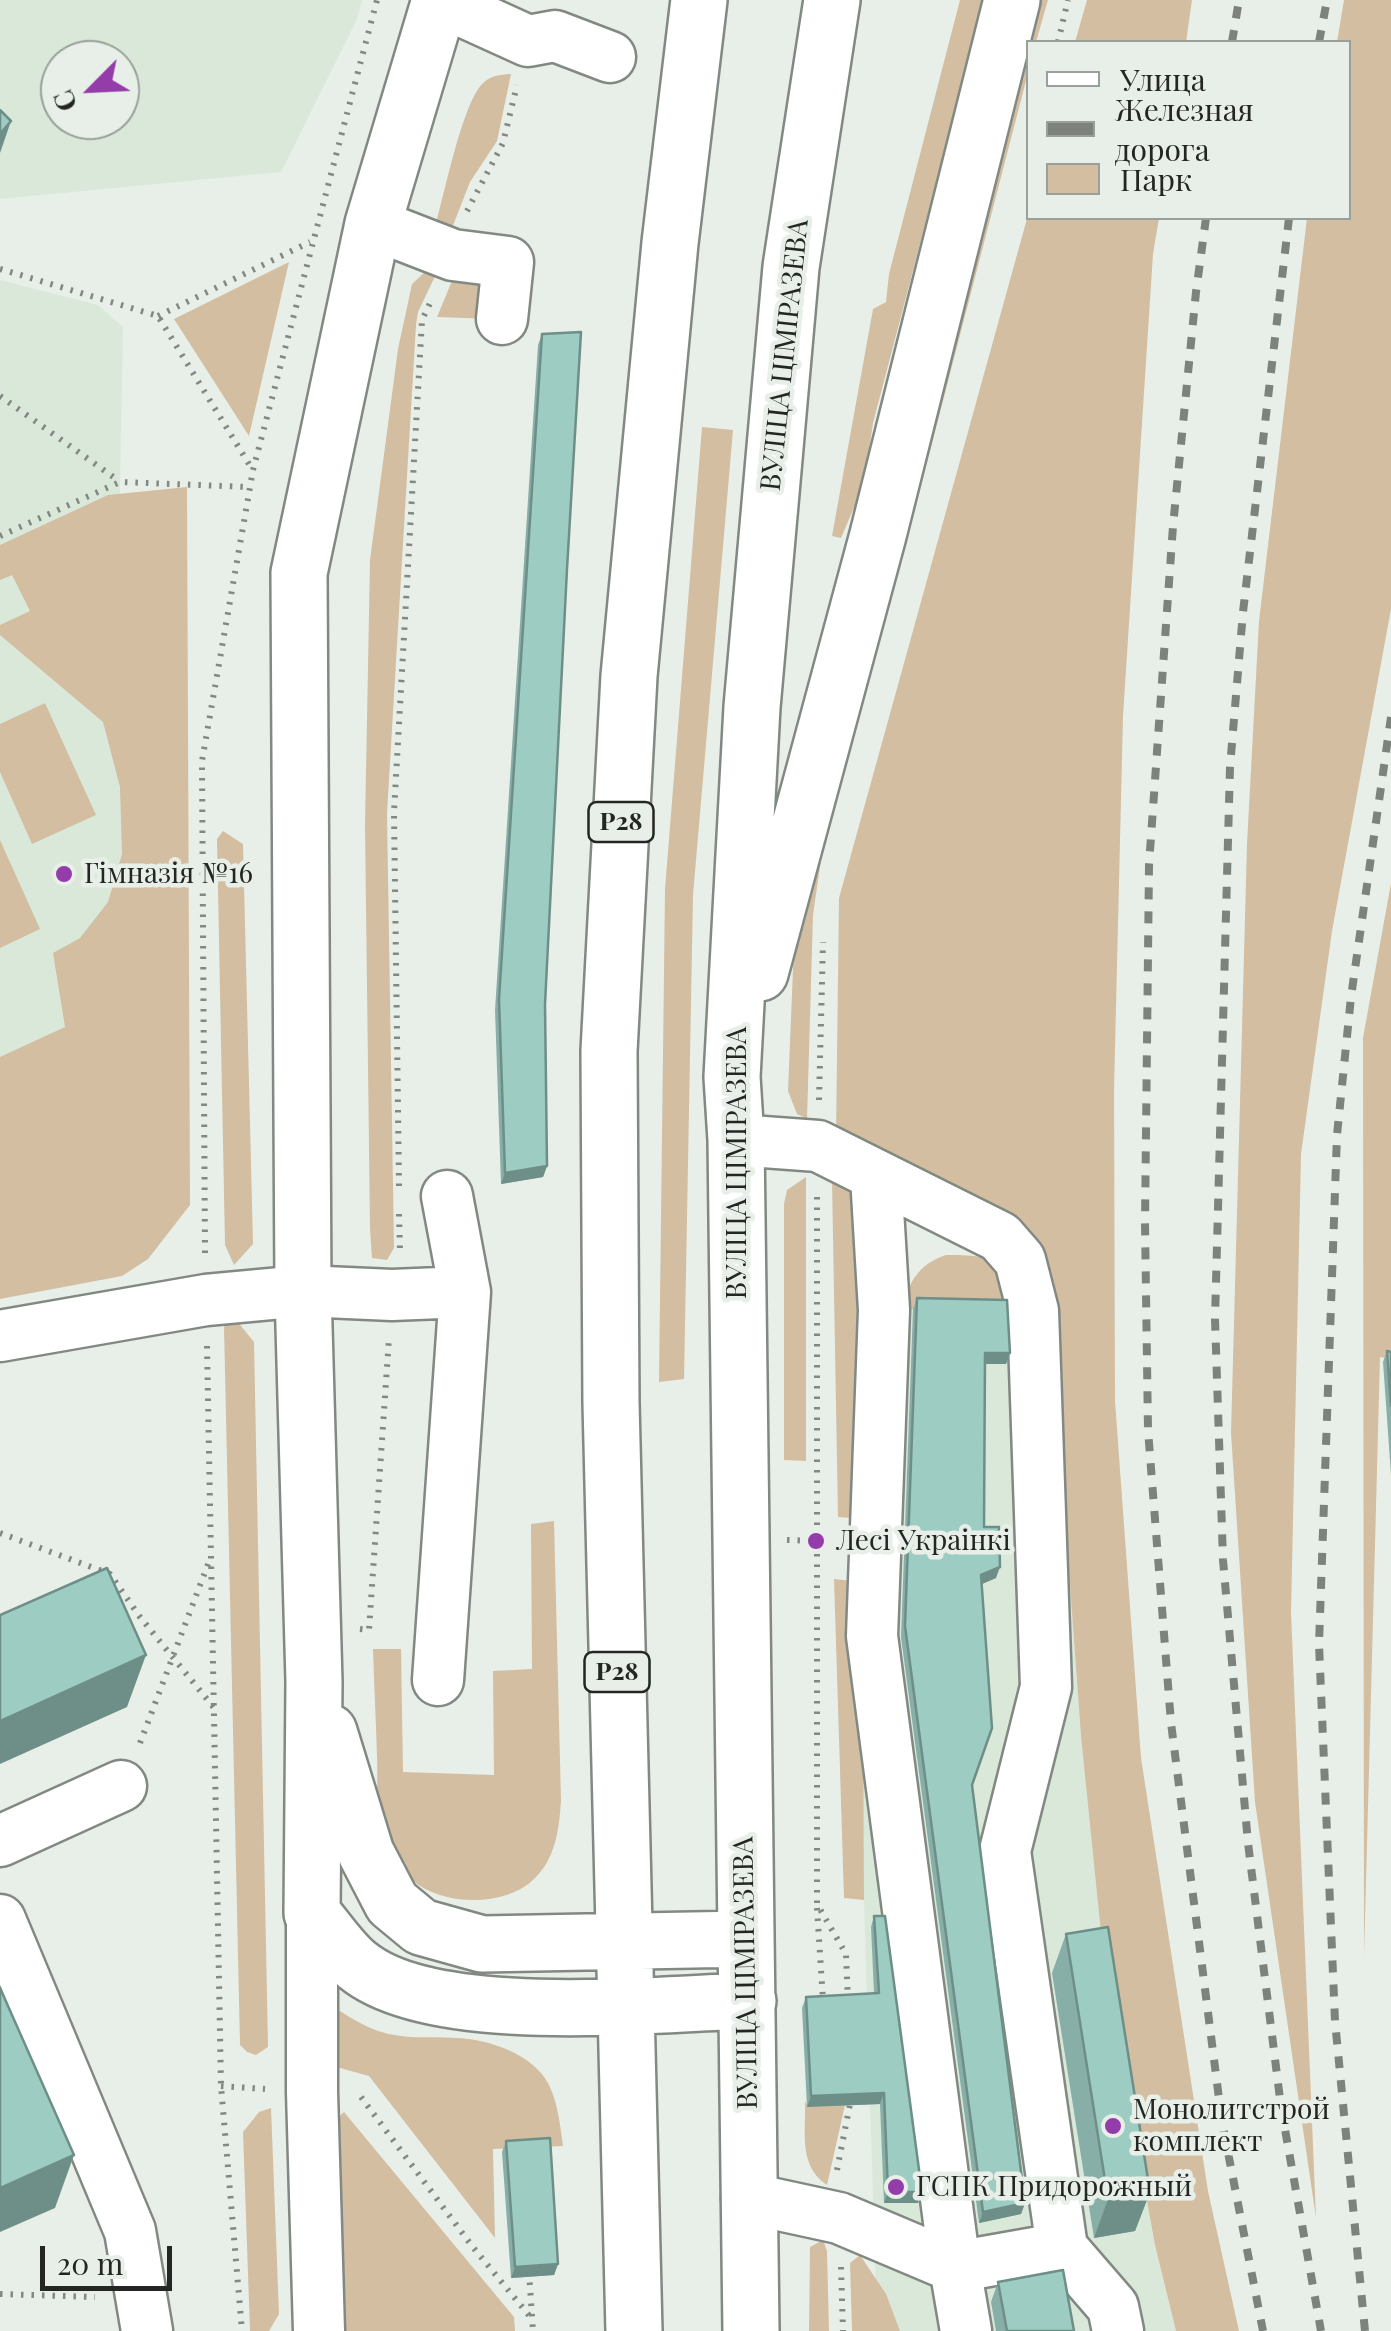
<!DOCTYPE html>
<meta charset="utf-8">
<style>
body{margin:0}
#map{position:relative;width:1391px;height:2331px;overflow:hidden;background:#e8efe8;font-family:"Playfair Display",serif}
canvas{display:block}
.legend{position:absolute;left:1026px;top:40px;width:325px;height:180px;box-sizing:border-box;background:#e8efe8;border:2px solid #999f99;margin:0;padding:12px 18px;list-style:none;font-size:30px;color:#232623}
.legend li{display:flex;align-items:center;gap:20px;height:50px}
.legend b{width:50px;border:2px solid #999f99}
.north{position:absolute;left:40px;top:40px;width:100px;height:100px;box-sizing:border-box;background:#e8efe8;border:2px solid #999f99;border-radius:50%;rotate:246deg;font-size:28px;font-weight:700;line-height:40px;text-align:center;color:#232623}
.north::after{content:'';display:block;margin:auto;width:35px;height:45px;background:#943ca9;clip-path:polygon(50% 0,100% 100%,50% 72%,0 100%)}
.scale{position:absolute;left:40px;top:2246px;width:132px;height:45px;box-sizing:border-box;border:5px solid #232623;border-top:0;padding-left:12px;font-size:30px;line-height:35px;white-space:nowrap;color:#232623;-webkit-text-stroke:8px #e8efe8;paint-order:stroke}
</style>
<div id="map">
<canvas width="1391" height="2331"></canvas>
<ul class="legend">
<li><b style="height:12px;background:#fff"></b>Улица</li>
<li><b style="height:12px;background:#7d827d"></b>Железная дорога</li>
<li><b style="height:28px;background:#d3bea2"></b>Парк</li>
</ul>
<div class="north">С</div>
<div class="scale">20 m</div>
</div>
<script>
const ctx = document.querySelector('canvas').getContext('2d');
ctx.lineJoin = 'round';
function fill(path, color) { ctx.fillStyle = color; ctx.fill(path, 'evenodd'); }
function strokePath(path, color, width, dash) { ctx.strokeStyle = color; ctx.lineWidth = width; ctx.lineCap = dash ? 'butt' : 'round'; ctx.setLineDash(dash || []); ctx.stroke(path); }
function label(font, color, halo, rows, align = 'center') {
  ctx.font = font + ' "Playfair Display",serif'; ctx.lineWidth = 9; ctx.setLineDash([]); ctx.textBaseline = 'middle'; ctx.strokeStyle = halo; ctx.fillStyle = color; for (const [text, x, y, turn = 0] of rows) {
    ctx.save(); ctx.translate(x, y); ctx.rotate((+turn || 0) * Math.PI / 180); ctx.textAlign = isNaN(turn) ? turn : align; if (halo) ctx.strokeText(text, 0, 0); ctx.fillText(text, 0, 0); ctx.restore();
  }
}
fill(new Path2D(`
 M 0,0 L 362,0 L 357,19 L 281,172 L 0,199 ZM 60,60 L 120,60 L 120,120 L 60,120 Z
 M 0,280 L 98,305 L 123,327 L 120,482 L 137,1266 L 0,1289 Z
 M 860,1309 L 1050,1311 L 1081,1736 L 1155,2245 L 1176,2331 L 877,2331 L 864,1900 Z`), '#dae8da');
fill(new Path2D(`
 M 960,0 L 984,0 L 873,423 L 864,484 L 841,538 L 832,536 L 873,309 L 886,302 L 889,274 Z
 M 1034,0 L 1048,0 L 1036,42 L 1028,42 L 1028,73 L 916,505 L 825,832 L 813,915 L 807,1119 L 797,1114 L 788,1091 L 795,920 Z
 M 1087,0 L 1192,0 L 1186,42 L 1075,42 Z
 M 1344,0 L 1391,0 L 1391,609 L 1332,931 L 1301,1154 L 1291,1612 L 1316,2218 L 1255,1802 L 1231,1433 L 1247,844 L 1259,621 L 1307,218 L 1348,218 L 1348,42 L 1337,42 Z
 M 511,74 L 497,141 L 470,182 L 452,228 L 435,227 C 444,196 462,105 482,84 C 491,75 499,75 511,74 Z
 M 1028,215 L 1028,218 L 1159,218 L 1153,254 L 1123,716 L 1114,1090 L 1115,1401 L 1141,1758 L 1208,2191 L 1239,2331 L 1176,2331 L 1155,2245 L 1104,1962 L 1081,1736 L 1050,1311 L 836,1135 L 839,898 Z
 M 289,262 L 249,436 L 174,319 Z
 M 439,268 L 418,312 L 416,325 L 387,813 L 394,1248 L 387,1260 L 372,1258 L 370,1229 L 365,825 L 370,560 L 398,349 L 412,284 L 426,271 Z
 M 457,269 L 478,272 L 493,319 L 437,317 Z
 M 702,427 L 733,430 L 693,895 L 684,1379 L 659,1382 L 665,889 Z
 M 187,487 L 190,1205 L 148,1259 L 122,1276 L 0,1299 L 0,1057 L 65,1027 L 53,953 L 80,938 L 108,902 L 122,854 L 120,787 L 103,722 L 0,635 L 0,625 L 30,611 L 12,575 L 0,580 L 0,545 L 108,495 Z
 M 45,703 L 96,815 L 32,844 L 0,772 L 0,724 Z
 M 223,831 L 243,844 L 253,1244 L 234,1265 L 225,1245 L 217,839 Z
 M 0,840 L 40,929 L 0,948 Z
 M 1391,883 L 1391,1359 L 1380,1357 L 1364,1957 L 1363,1038 Z
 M 806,1177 L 806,1461 L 784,1460 L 784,1204 L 787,1190 Z
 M 837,1180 L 851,1191 L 861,1205 L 864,1900 L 844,1898 L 834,1579 L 853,1581 L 852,1518 L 838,1517 L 832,1181 Z
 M 946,1255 C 979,1255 990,1255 1011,1280 L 1007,1311 L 902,1309 C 909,1281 919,1264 946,1255 Z
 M 233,1316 L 254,1342 L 268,2047 L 256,2055 L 247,2052 L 240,2045 L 224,1327 Z
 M 554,1521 L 561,1801 C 559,1829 556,1858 534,1879 C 501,1912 419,1906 398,1862 C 391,1847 382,1828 379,1811 C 376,1794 378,1775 377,1757 C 376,1721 374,1685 373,1649 L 401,1649 L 403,1772 L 494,1775 L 493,1671 L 532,1669 L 531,1524 Z
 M 331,2005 C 346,2015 361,2025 378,2031 C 404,2040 429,2036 456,2038 C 488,2039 534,2054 549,2085 C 558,2104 560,2125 563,2146 L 493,2149 L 495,2238 L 369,2076 L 333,2066 Z
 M 805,2101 L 808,2107 L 845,2105 L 827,2185 C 798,2166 806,2132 805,2101 Z
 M 271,2108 L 279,2314 L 269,2331 L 250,2331 L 243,2132 L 259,2112 Z
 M 344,2112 L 514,2317 L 515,2331 L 345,2331 L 341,2313 L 332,2123 Z
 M 823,2240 L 827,2251 L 829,2331 L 809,2331 L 810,2247 Z
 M 860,2255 L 886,2294 L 900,2331 L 852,2331 L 850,2263 Z`), '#d3bea2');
const minor = new Path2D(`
 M 440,1 L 528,41 L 555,36 L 610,57
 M 373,224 L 453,255 L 508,262 L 502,319
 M 736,1140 L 818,1146 L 1000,1237 L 1020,1260 L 1033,1311 L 1046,1687 L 1005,1851 L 1062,2248 L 1113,2307 L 1118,2331
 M 876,1176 L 884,1310 L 872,1636 L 955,2267 L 1062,2248
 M 0,1336 L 206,1300 L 303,1291 L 392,1295 L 465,1292 L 447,1196
 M 438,1680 L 465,1292
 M 0,1841 L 121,1786
 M 312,1913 L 312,2092 L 319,2331
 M 0,1920 L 130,2231 L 147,2331
 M 747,2198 L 839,2218 L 955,2267 L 966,2331`);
const major = new Path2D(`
 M 440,0 L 373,224 L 299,573 L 303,1291 L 314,1682 L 312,1913 C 326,1929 340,1951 357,1965 C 432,2027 651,2004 748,2001
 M 760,973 L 878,535 L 1012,0
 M 329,1732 L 366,1853 L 392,1903 L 421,1927 L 482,1944 L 745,1939
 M 634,2331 L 611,1403 L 609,1051 L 629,676 L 670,243 L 699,0
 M 751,2331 L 736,1140 L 732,1077 L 752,707 L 791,267 L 832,0`);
strokePath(minor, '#828982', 55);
strokePath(major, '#828982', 60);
strokePath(new Path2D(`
 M 1058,42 L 1068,0
 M 467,211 L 503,143 L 517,85
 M 0,269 L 158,316 L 252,469
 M 158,316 L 310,242
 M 0,396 L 119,481
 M 0,536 L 120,482 L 250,487
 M 819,1100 L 823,942
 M 399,1186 L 394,812 L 422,320 L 433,297
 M 817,1197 L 817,1904 L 846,1954 L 848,2002
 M 399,1214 L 400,1251
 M 205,1253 L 202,761 L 253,470 L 377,0
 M 207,1346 L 221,2086 L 242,2331
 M 0,1533 L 110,1574 L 140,1617 L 215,1709
 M 787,1540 L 816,1541
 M 360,1629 L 369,1630 L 389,1338
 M 140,1743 L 210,1559
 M 817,1908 L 823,2000
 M 221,2086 L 265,2089
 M 361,2097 L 472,2246 L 532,2319
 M 837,2170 L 851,2099
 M 841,2267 L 843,2331
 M 529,2272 L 533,2331
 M 0,2294 L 95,2297`), '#838883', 6, [2.5, 8]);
strokePath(minor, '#fff', 50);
strokePath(major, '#fff', 55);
strokePath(new Path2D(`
 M 1232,42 L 1239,0
 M 1319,42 L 1327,0
 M 1206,218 L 1196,292 L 1173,526 L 1149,865 L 1145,1223 L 1148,1430 L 1171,1723 L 1222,2122 L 1263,2331
 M 1289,218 L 1243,612 L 1230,767 L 1215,1319 L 1223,1560 L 1248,1843 L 1281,2107 L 1321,2331
 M 1365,2331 L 1335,2021 L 1319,1644 L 1337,1135 L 1351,997 L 1391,717`), '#7d827d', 8, [12, 12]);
fill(new Path2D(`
 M 542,334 L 567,569 L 545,1004 L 547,1166 L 543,1177 L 501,1184 L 495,1010 L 538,345 Z
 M 917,1298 L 1010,1353 L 1006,1364 L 985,1364 L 984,1527 L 996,1578 L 982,1584 L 972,1785 L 1025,2203 L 1021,2214 L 979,2223 L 901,1637 L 913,1309 Z
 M 1387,1351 L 1391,1352 L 1391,1475 L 1383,1362 Z
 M 874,1916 L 922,2192 L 918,2203 L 884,2203 L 880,2104 L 807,2107 L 802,2008 L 806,1997 L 874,1993 L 871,1927 Z
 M 1066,1934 L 1150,2192 L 1135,2231 L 1094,2238 L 1052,1973 Z
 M 506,2141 L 558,2264 L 554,2275 L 511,2278 L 502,2152 Z
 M 998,2282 L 1074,2331 L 996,2331 L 991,2302 Z`), '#87afa7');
fill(new Path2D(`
 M 11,121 L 0,153 L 0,134 Z
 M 547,1166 L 543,1177 L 501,1184 L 505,1173 Z
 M 985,1353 L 1010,1353 L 1006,1364 L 981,1364 Z
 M 1000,1567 L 996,1578 L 977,1586 L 981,1575 Z
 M 146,1655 L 127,1707 L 0,1764 L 0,1721 Z
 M 884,2093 L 880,2104 L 807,2107 L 811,2096 Z
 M 74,2155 L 55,2208 L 0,2232 L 0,2188 Z
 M 888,2192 L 922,2192 L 918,2203 L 884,2203 Z
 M 1150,2192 L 1135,2231 L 1094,2238 L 1108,2199 Z
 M 1025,2203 L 1021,2214 L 979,2223 L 983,2212 Z
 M 558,2264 L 554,2275 L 511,2278 L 515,2267 Z`), '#6e8f88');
const building = new Path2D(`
 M 0,110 L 11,121 L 0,134 Z
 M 581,332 L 567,569 L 545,1004 L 547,1166 L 505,1173 L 499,999 L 542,334 Z
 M 917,1298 L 1007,1300 L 1010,1353 L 985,1353 L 984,1527 L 999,1527 L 1000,1567 L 981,1575 L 992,1728 L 972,1785 L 1025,2203 L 983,2212 L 905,1626 Z
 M 1387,1351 L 1391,1352 L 1391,1406 Z
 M 107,1568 L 146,1655 L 0,1721 L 0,1615 Z
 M 874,1916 L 885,1916 L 922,2192 L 888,2192 L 884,2093 L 811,2096 L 806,1997 L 879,1993 Z
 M 1108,1927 L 1150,2192 L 1108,2199 L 1066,1934 Z
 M 0,1988 L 74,2155 L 0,2188 Z
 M 550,2138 L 558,2264 L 515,2267 L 506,2141 Z
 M 1063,2270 L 1074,2331 L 1007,2331 L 998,2282 Z`);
fill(building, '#9dccc2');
strokePath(building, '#6e8f88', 2.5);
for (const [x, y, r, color] of [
 [64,874,10,"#943ca9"],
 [816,1541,10,"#943ca9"],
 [1113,2126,10,"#943ca9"],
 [896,2187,10,"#943ca9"]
]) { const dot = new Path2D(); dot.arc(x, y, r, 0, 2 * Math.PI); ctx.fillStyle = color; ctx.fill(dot); strokePath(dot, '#e8efe8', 4); }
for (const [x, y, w] of [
 [621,822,65],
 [617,1672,65]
]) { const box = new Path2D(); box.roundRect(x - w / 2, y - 20, w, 40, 8); ctx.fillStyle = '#e8efe8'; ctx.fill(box); strokePath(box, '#232623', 2.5); }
label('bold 25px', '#232623', null, [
 ["Р28",621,822],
 ["Р28",617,1672]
]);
label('28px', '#232623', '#e8efe8', [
 ["ВУЛІЦА ЦІМІРАЗЕВА",785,355,-84],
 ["ВУЛІЦА ЦІМІРАЗЕВА",737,1163,-90],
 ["ВУЛІЦА ЦІМІРАЗЕВА",746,1973,-91]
]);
label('28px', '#232623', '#e8efe8', [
 ["Гімназія №16",84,874],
 ["Лесі Украінкі",836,1541],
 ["Монолитстрой",1133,2110],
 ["комплект",1133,2142],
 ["ГСПК Придорожный",916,2187]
], 'left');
</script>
